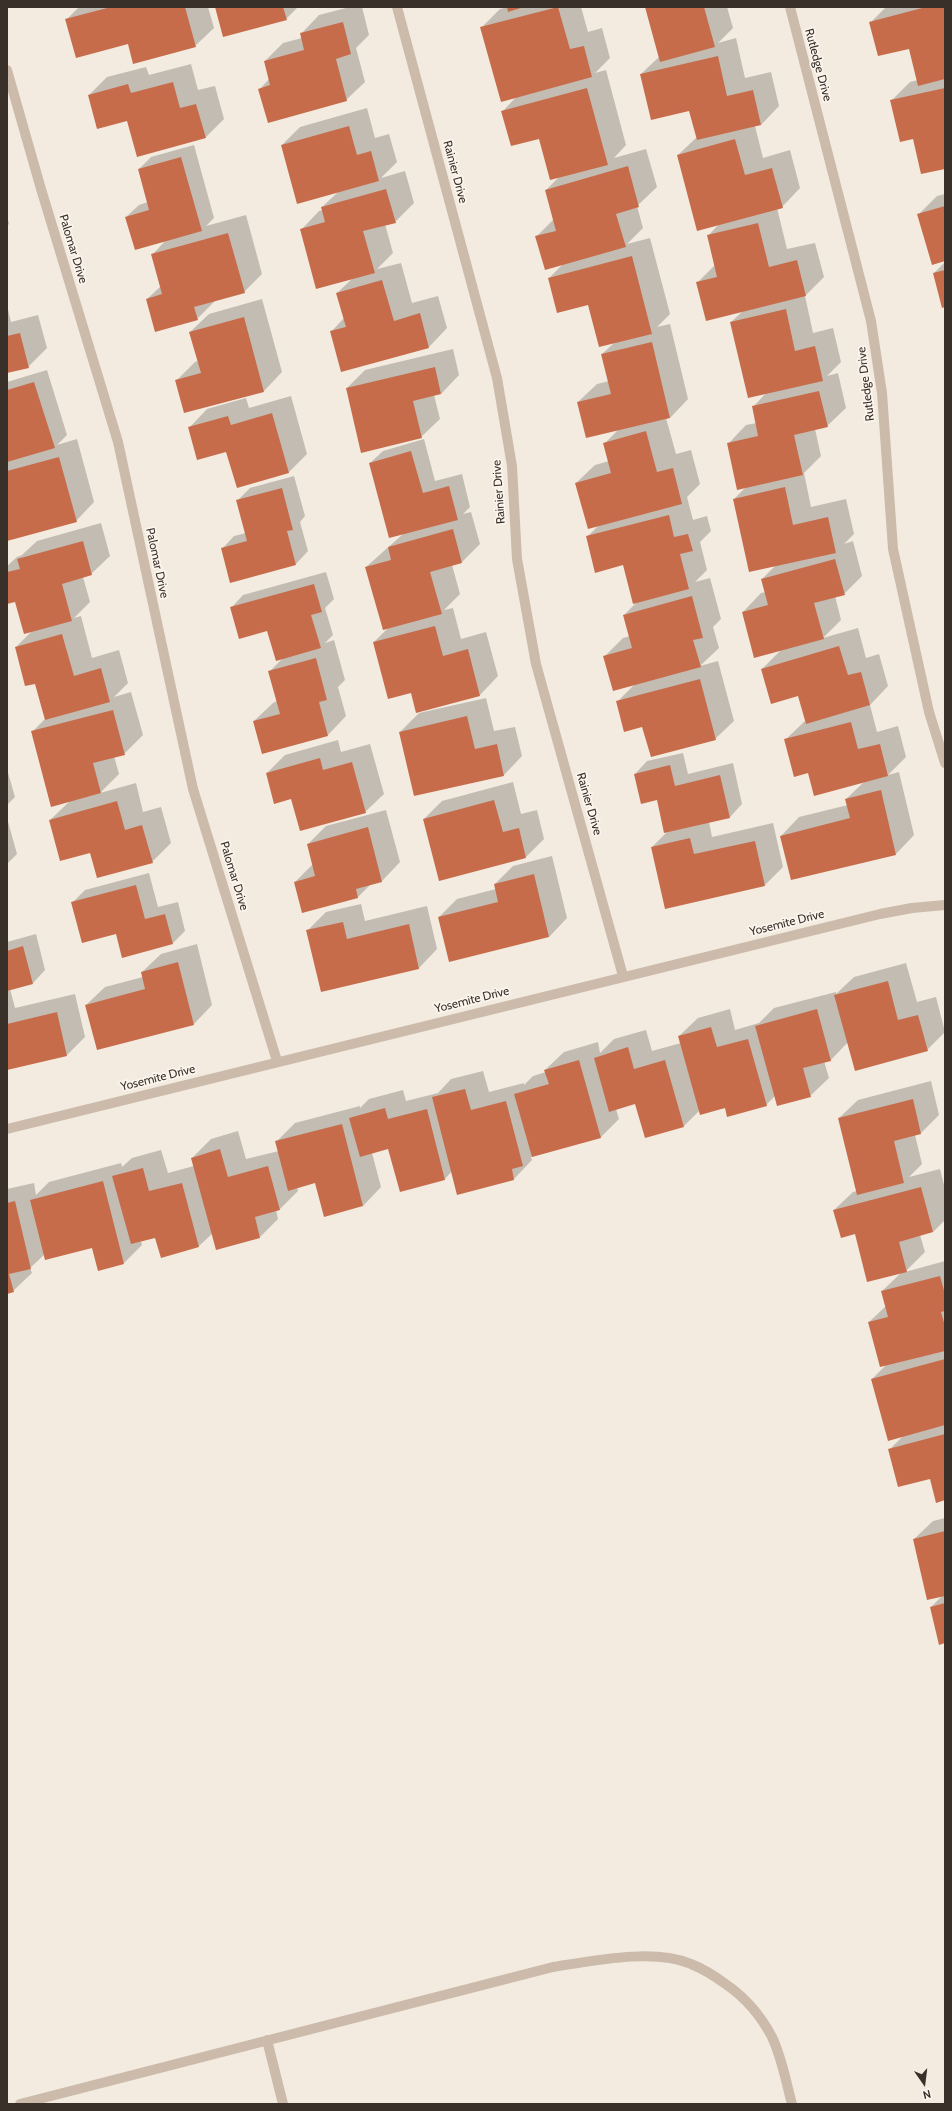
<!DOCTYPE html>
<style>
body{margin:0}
#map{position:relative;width:952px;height:2111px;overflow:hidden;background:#f3ebe0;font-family:Cabin,sans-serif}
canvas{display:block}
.frame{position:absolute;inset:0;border:8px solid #3a302a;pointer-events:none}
.north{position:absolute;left:904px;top:2063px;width:40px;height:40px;-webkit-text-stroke:3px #fbf5ed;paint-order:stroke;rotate:166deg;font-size:11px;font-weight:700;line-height:16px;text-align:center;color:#3a302a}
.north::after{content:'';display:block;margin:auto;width:14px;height:18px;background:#3a302a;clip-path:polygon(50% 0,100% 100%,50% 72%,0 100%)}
</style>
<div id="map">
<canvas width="952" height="2111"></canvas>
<div class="frame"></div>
<div class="north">N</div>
</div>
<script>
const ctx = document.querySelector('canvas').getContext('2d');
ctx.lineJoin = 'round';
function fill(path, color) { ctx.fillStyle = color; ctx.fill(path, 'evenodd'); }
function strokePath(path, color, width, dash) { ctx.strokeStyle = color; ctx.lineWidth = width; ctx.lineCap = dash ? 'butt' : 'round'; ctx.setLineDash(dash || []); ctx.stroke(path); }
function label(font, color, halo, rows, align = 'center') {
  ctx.font = font + ' Cabin,sans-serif'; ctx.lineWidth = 3.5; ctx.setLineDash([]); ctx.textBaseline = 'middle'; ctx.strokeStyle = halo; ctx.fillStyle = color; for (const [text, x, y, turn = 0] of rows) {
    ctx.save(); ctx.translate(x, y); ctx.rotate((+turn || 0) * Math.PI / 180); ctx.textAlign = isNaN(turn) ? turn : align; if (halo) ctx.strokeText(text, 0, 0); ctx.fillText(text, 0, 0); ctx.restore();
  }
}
fill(new Path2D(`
 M 79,7 L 208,7 L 214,28 L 195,46 L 128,43 L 66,20 Z
 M 216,7 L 298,7 L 286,19 Z
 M 350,7 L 362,7 L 369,35 L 356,48 L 365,82 L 346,100 L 260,89 L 269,79 L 265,61 L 283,43 L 302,38 L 301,34 L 319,15 Z
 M 508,7 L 581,7 L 588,32 L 602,28 L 610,58 L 595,73 L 606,70 L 626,145 L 614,158 L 646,149 L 657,187 L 637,206 L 643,228 L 627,244 L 650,238 L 670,314 L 657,327 L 670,324 L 688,399 L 670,418 L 666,418 L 676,454 L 691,450 L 700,484 L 687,497 L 693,520 L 707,516 L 711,531 L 700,542 L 707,570 L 695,582 L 710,578 L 721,619 L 713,627 L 719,648 L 700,666 L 718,661 L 734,721 L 715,739 L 643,725 L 617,702 L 635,684 L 604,657 L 623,638 L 630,636 L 624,615 L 637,602 L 624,564 L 587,537 L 599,525 L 576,483 L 595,465 L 609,461 L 604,444 L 618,430 L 578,402 L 597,384 L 609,381 L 602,354 L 614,343 L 589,304 L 549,278 L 563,264 L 536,237 L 554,219 L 546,190 L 559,177 L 540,137 L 503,111 L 517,96 L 481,28 L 500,9 Z
 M 646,7 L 727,7 L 733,28 L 718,43 L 736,38 L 745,78 L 771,72 L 779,106 L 761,125 L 755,126 L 763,158 L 790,150 L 800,188 L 782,207 L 777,208 L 787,249 L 815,243 L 824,277 L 805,296 L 813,333 L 833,328 L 841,362 L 827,376 L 838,373 L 846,408 L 827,426 L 815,429 L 821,456 L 804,473 L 811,507 L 846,499 L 854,534 L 844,544 L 853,541 L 862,576 L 844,594 L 835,596 L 841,620 L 823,638 L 858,628 L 866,658 L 879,654 L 888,686 L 870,705 L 877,732 L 898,726 L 906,757 L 888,775 L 899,772 L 914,835 L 896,854 L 791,879 L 781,836 L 799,817 L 848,805 L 846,799 L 864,782 L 809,772 L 785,740 L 806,720 L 799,695 L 762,669 L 782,649 L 743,612 L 761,593 L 766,592 L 762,579 L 775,566 L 734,499 L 746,487 L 728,444 L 746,425 L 757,423 L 753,407 L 766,393 L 731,322 L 743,311 L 698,282 L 715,265 L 708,236 L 719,224 L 678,155 L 697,137 L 690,110 L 641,74 L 660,56 Z
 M 886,7 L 945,7 L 945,168 L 914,138 L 891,101 L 910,82 L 918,80 L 909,48 L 871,22 Z
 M 191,64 L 198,90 L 215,86 L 224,119 L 205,138 L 89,95 L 107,77 L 146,67 L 149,75 Z
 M 367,108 L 375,138 L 389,134 L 397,162 L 381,178 L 405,171 L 414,203 L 395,222 L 385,224 L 393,253 L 377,269 L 401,263 L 412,303 L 438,296 L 447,328 L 429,347 L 342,371 L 331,332 L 344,318 L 337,293 L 353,278 L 301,230 L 319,211 L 323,210 L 322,207 L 338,192 L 282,145 L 300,127 Z
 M 194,145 L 214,218 L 206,226 L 246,215 L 262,274 L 244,292 L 216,300 L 197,319 L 147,299 L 161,286 L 152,255 L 166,240 L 126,217 L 139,205 L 148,202 L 139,169 L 151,157 Z
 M 945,194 L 945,260 L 919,214 L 937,196 Z
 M 7,216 L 9,224 L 7,226 Z
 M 945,262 L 945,306 L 934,273 Z
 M 262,299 L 282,372 L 264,391 L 185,412 L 176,381 L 195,362 L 198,361 L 190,332 L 209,314 Z
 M 7,305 L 11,322 L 38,315 L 47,348 L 28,367 L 7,372 Z
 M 453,349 L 459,375 L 441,394 L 434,395 L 440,419 L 421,437 L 347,388 L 365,370 Z
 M 47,370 L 67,435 L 57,445 L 77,439 L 94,502 L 76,521 L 7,540 L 7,382 Z
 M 291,396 L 307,454 L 289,472 L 237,486 L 227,451 L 189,428 L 207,409 L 246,398 L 249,408 Z
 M 424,439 L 435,481 L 462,474 L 470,507 L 463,514 L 471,512 L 480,544 L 462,562 L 452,565 L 460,594 L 444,610 L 453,608 L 461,639 L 486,632 L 498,676 L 480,695 L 417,711 L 412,692 L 374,642 L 389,627 L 366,567 L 403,534 L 370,463 L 383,451 Z
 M 294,476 L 305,516 L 300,522 L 308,551 L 296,564 L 222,549 L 234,536 L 246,533 L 237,501 L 250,488 Z
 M 101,523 L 110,556 L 91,574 L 83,577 L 90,602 L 74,618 L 81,616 L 92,658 L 119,650 L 128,683 L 114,697 L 131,692 L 143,735 L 124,754 L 114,756 L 119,774 L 100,793 L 136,783 L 143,812 L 161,807 L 171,843 L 152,862 L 91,852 L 50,820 L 70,801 L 32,732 L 46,718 L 36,683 L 16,647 L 32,631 L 16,601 L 7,603 L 7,566 L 17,557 L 22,555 L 37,541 Z
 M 326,572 L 334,599 L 325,608 L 333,635 L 325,643 L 334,640 L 345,680 L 338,687 L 346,716 L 328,735 L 263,753 L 254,721 L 273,703 L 277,701 L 269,672 L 283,658 L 268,630 L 231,608 L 243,595 Z
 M 486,698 L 494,731 L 515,727 L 522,756 L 504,775 L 400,732 L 419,713 Z
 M 338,740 L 341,752 L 370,744 L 384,794 L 365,812 L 292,798 L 267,773 L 285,755 Z
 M 683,753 L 688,774 L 733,763 L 742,804 L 730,817 L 709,822 L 712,837 L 773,823 L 783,867 L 765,885 L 652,847 L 668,831 L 657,799 L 635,774 L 647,761 Z
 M 7,769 L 15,797 L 7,805 Z
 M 513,782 L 521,814 L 537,810 L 544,839 L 526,857 L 424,819 L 442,801 Z
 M 386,810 L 400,862 L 382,881 L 371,884 L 358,897 L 295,882 L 313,864 L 308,844 L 326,826 Z
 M 7,818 L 17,854 L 7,864 Z
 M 552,856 L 567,918 L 549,937 L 439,917 L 457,899 L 496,889 L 495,884 L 513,866 Z
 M 149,873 L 158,907 L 178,902 L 185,931 L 173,943 L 116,932 L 73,902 L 85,890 Z
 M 361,904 L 365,921 L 427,906 L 437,949 L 419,968 L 321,990 L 307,931 L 326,912 Z
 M 36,934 L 45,970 L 33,983 L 10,989 L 15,1008 L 75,994 L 85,1037 L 67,1055 L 7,1069 L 7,942 Z
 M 197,944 L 212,1005 L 194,1024 L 98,1049 L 86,1005 L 105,987 L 143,977 L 142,972 L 161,954 Z
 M 906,963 L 917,1002 L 936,997 L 945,1032 L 927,1050 L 848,1042 L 831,1060 L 824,1061 L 829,1078 L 810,1096 L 775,1096 L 766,1105 L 700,1110 L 684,1126 L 646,1137 L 636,1103 L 616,1109 L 619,1119 L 601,1137 L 531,1157 L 532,1160 L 514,1179 L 452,1171 L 445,1179 L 400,1191 L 389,1148 L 372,1153 L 381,1187 L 363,1206 L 315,1182 L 297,1187 L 298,1191 L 280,1209 L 276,1210 L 278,1219 L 260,1237 L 213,1233 L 199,1246 L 161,1257 L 156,1237 L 141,1241 L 142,1245 L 124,1263 L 98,1269 L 92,1247 L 45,1254 L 30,1268 L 32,1273 L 13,1291 L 7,1293 L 7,1189 L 34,1183 L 36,1195 L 49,1182 L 121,1163 L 122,1167 L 132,1158 L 161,1150 L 168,1173 L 194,1166 L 192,1158 L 211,1139 L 238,1131 L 246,1159 L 279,1151 L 276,1142 L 295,1123 L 360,1106 L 360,1108 L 369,1099 L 403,1090 L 406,1101 L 438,1093 L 451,1079 L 483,1071 L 489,1092 L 524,1083 L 524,1085 L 533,1076 L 546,1072 L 545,1070 L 564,1052 L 598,1042 L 600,1053 L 614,1039 L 646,1030 L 652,1051 L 681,1043 L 679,1036 L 698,1018 L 730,1009 L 735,1030 L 759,1023 L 774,1008 L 836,992 L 836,994 L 854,977 Z
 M 931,1081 L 939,1115 L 921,1133 L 915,1135 L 922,1164 L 909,1177 L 940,1169 L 945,1189 L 945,1220 L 933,1232 L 920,1235 L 925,1252 L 905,1272 L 945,1261 L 945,1499 L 930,1478 L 889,1450 L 903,1436 L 872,1379 L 886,1365 L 869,1322 L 886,1306 L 882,1291 L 902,1272 L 855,1233 L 834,1210 L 853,1192 L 857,1191 L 839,1118 L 858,1100 Z
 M 945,1518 L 945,1642 L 931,1607 L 942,1596 L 914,1539 L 933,1521 Z`), '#0003');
fill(new Path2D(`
 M 111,7 L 185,7 L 196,47 L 133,64 L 128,44 L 76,58 L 65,19 Z
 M 215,7 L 283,7 L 287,20 L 223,37 Z
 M 507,7 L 524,7 L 508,12 Z
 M 558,7 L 570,49 L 584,46 L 592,77 L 501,102 L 480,27 Z
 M 645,7 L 704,7 L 715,47 L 660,62 Z
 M 926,7 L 945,7 L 945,79 L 918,86 L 909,49 L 878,56 L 869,22 Z
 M 343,22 L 351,54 L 336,59 L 347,101 L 268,123 L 258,89 L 270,85 L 264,61 L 304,50 L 300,33 Z
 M 718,56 L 727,96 L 753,90 L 761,125 L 697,140 L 689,111 L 651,120 L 640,74 Z
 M 173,82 L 180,108 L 196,104 L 206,138 L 137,157 L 127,121 L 97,129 L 88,95 L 128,84 L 131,93 Z
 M 587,88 L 608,165 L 550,180 L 539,139 L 511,146 L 501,111 Z
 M 945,88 L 945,169 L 921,174 L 913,139 L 900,142 L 890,100 Z
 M 349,126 L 357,155 L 371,151 L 379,181 L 297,204 L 281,145 Z
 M 735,139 L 745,175 L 772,168 L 783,208 L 697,231 L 677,155 Z
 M 181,157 L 202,231 L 135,250 L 125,217 L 149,210 L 138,169 Z
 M 628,166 L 639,207 L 616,214 L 626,247 L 545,270 L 535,236 L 556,231 L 545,190 Z
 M 386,189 L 396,223 L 363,231 L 375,273 L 316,289 L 300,229 L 325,222 L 321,207 Z
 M 945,206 L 945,261 L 932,265 L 917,214 Z
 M 758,223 L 769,267 L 797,260 L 806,296 L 706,321 L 696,282 L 717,277 L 707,235 Z
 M 228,233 L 245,293 L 194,307 L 198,320 L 155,332 L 146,299 L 162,294 L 151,254 Z
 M 632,256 L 652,334 L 599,347 L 588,305 L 557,313 L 548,278 Z
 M 945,270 L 945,307 L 942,308 L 933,273 Z
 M 382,280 L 394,321 L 420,313 L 429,348 L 341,372 L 330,331 L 346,327 L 336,293 Z
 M 786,309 L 795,351 L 815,346 L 823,381 L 748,398 L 730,322 Z
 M 244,317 L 264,392 L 184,413 L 175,380 L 201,373 L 189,332 Z
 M 20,333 L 29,368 L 7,373 L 7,336 Z
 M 652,342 L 670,418 L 586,438 L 577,402 L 611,394 L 601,354 Z
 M 435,367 L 441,394 L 413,401 L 422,438 L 361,453 L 346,388 Z
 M 34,382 L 55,448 L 7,462 L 7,390 Z
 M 819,391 L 828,427 L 794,435 L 803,475 L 737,490 L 727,443 L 758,436 L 752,406 Z
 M 272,413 L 289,473 L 237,488 L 226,452 L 197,460 L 188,427 L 228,416 L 231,425 Z
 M 646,431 L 657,472 L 673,468 L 682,504 L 588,529 L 575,483 L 611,473 L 603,443 Z
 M 411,451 L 423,493 L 449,486 L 458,520 L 389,538 L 369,463 Z
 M 59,457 L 77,522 L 7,541 L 7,471 Z
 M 785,487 L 793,525 L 828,517 L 836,553 L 749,572 L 733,499 Z
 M 282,488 L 293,530 L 287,531 L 296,565 L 230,583 L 221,548 L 247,541 L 236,500 Z
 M 669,515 L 674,537 L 688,534 L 693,551 L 680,554 L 689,589 L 633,604 L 623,565 L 595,573 L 586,536 Z
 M 453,529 L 462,563 L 430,572 L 442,614 L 383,630 L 365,567 L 391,560 L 388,547 Z
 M 83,541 L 92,575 L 62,584 L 72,621 L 24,634 L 15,602 L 7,604 L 7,572 L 20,569 L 17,559 Z
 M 835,559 L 845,595 L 814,603 L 824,639 L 754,658 L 742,612 L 768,605 L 761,579 Z
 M 314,584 L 322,612 L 311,615 L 321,648 L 276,661 L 267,631 L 239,639 L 230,607 Z
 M 692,596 L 703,638 L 693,640 L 701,667 L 613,691 L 603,656 L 632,648 L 623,615 Z
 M 435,626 L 443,656 L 468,649 L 480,696 L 416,713 L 411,693 L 388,699 L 373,642 Z
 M 62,634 L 74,676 L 101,668 L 110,702 L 45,720 L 35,684 L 25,686 L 15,647 Z
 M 839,646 L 848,675 L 861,672 L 870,705 L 806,724 L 798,696 L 771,704 L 761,669 Z
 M 316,658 L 327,700 L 319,702 L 328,736 L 262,754 L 253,721 L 280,714 L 268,671 Z
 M 700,679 L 716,740 L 651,757 L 642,727 L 624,732 L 616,701 Z
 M 113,710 L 125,755 L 93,763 L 101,793 L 51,807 L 31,731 Z
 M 467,716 L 475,749 L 497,744 L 504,776 L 414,796 L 399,732 Z
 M 851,722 L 858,749 L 880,744 L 888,776 L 814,796 L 808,773 L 794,777 L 784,739 Z
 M 320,758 L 323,770 L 352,762 L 366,813 L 300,831 L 291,799 L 274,804 L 266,773 Z
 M 670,765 L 675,786 L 720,775 L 730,818 L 664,833 L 657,800 L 641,804 L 634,774 Z
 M 881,790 L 896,855 L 791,880 L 780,836 L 850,818 L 845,799 Z
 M 494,800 L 503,832 L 519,828 L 526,858 L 439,881 L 423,819 Z
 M 117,801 L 125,830 L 142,825 L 153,863 L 97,878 L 90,853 L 60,861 L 49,820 Z
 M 368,827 L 382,882 L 356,889 L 358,898 L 302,913 L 294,882 L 315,876 L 307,844 Z
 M 690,838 L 694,854 L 755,841 L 765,886 L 665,909 L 651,847 Z
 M 534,874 L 549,937 L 449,962 L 438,917 L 498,902 L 494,884 Z
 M 136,885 L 145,919 L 165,914 L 173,944 L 122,958 L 116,934 L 82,943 L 71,902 Z
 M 343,922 L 347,939 L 409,924 L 419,969 L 321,992 L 306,930 Z
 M 23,946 L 33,984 L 7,991 L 7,951 Z
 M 178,962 L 194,1025 L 97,1050 L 85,1005 L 145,989 L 141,972 Z
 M 888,981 L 898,1020 L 918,1015 L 928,1051 L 855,1071 L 834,995 Z
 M 817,1009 L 831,1061 L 803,1068 L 811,1097 L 777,1106 L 755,1026 Z
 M 57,1012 L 67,1056 L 7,1070 L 7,1024 Z
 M 711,1027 L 717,1047 L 748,1039 L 767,1106 L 727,1117 L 725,1108 L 700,1115 L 678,1036 Z
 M 628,1047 L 634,1069 L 665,1060 L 684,1127 L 645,1138 L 635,1104 L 609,1112 L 594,1058 Z
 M 579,1060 L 601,1138 L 532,1157 L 514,1094 L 549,1084 L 544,1070 Z
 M 465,1089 L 471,1110 L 506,1101 L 523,1166 L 512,1169 L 514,1180 L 457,1195 L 432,1097 Z
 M 913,1099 L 921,1134 L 894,1141 L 904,1183 L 857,1195 L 838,1118 Z
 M 385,1108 L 388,1119 L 427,1109 L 445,1180 L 400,1192 L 388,1149 L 360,1157 L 349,1118 Z
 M 342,1124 L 363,1206 L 324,1217 L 315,1183 L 288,1191 L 275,1141 Z
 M 220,1149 L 228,1177 L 268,1166 L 280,1210 L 255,1217 L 260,1238 L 216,1250 L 191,1158 Z
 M 143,1168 L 149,1191 L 182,1183 L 199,1247 L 161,1258 L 155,1238 L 131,1244 L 112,1176 Z
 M 103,1181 L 124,1264 L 98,1271 L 92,1248 L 45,1260 L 30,1200 Z
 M 921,1187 L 933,1232 L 899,1242 L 907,1272 L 867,1282 L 855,1234 L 841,1238 L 833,1210 Z
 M 15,1201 L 31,1269 L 9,1274 L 14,1292 L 7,1294 L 7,1203 Z
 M 940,1276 L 945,1294 L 945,1311 L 941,1312 L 945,1326 L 945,1351 L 880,1367 L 868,1322 L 888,1317 L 881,1291 Z
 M 945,1359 L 945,1425 L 888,1441 L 871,1379 Z
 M 945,1434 L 945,1500 L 936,1503 L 930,1479 L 898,1487 L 888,1449 Z
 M 945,1531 L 945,1596 L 927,1600 L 913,1539 Z
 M 945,1603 L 945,1643 L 939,1645 L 930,1607 Z`), '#c76c4b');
strokePath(new Path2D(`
 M 267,2040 L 283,2104
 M 20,2104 L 553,1967 C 593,1961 653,1948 691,1964 C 704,1969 716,1977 727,1985 C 747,1999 761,2016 772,2037 C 782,2058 786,2082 792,2104`), '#ccbbab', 10);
strokePath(new Path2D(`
 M 397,7 L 497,378 L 512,466 L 517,559 L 536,664 L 623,976
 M 790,7 L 871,321 L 882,393 L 893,549 L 929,712 L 945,763
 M 7,70 L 41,189 L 118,442 L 193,789 L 277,1061
 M 7,1129 L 880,914 L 912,908 L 945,905`), '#ccbbab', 10);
label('12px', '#3a302a', '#fbf5ed', [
 ["Rutledge Drive",818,65,75],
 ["Rainier Drive",455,172,75],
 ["Palomar Drive",73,249,73],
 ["Rutledge Drive",866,384,-97],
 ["Rainier Drive",499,492,-94],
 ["Palomar Drive",157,563,78],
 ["Rainier Drive",589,804,74],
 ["Palomar Drive",234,876,73],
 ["Yosemite Drive",787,923,-14],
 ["Yosemite Drive",472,1000,-14],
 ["Yosemite Drive",158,1078,-14]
]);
</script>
